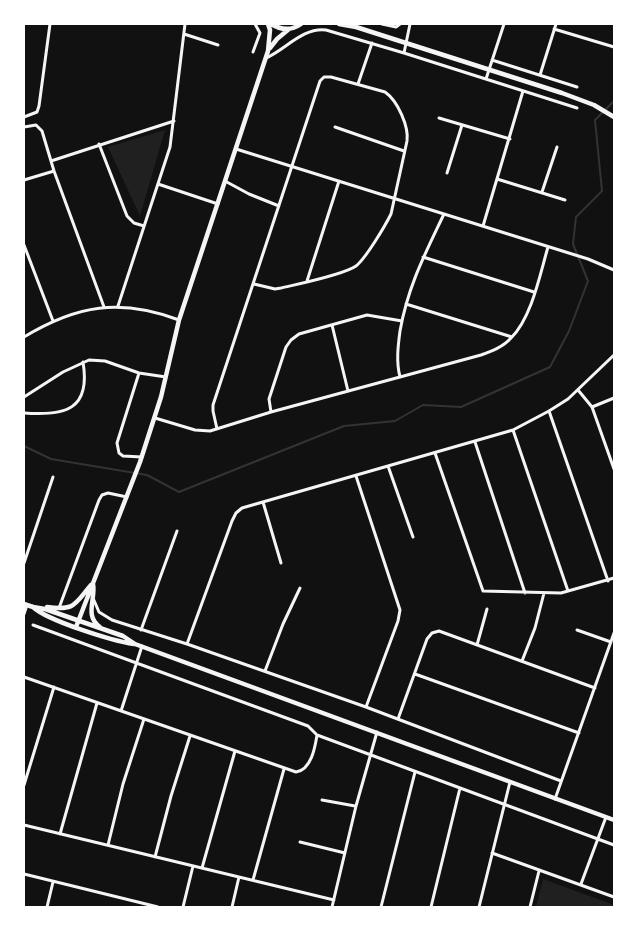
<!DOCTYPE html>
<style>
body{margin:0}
#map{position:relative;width:638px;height:931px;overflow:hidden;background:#111;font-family:Signika,sans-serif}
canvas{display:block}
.frame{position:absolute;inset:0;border:25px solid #fff;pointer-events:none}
</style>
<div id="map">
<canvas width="638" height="931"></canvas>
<div class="frame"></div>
</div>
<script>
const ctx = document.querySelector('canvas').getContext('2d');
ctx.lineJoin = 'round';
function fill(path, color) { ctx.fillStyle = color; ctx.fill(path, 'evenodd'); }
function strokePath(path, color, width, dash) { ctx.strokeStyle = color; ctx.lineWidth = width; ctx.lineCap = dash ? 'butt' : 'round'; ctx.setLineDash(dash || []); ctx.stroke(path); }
fill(new Path2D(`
 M 165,130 L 140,216 L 108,147 Z
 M 543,879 L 614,905 L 614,907 L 536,907 Z`), '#202020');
strokePath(new Path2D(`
 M 24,446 L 51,459 L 147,475 L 179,492 L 344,426 L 395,421 L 423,405 L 461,407 L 550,367 L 569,331 L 588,281 L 573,244 L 576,217 L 602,191 L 595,120 L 614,101`), '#333', 2);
strokePath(new Path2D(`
 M 382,24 L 396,27 L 400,24
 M 554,29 L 614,47
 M 184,34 L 218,45
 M 253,52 L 260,33 L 255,24
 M 404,53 L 410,24
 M 266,58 C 285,50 303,27 326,30 L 404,53 L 577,108
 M 492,60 L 577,87
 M 540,75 L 556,24
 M 486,79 L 504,24
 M 358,84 L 372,43
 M 24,117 L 37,112 L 39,106 L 50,24
 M 439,118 L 510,139
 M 24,127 L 36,125 L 42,131 L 54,171 L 104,307
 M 335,127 L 404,151
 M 99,144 L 127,216 L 134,223 L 144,226
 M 236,149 L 588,259 L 614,270
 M 51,161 L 174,121
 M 447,173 L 462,125
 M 497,179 L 565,200
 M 24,180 L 54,171
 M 225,181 L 249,194 L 279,206
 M 158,184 L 218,204
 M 542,192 L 557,147
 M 483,226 L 523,91
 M 24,245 L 53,321
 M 423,257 L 534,292
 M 307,281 L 339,181
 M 406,304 L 512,337
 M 118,306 L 170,147 L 185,24
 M 332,325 L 348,391
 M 24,337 C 77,305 120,298 179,320
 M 139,373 L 117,443 L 119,453 L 123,456 L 142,457
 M 400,377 C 396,362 398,346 400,331 C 408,286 425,254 444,214
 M 578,390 L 592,407 L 614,469
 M 24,397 L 63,372 L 89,360 L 105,361 L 139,373 L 166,377
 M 592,407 L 614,398
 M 549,411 L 608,581
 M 271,412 L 269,399 L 286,347 L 291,340 L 299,334 L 367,315 L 402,321
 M 24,413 C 65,416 91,410 83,362
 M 155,418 L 195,430 L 210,431 L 271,412 L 481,355 C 492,351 503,347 511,338 C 532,317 540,274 548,247
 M 217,429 L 213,411 L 213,405 L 320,81 L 324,77 L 331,77 L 385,92 C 398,101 409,127 407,141 L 391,214 C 385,226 366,258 356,266 C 343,275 298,284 281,288 L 275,289 L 254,284
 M 513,430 L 568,591
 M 475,442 L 525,593
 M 435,453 L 483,591 L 561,593 L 614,578
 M 388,466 L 413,537
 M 356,476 L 400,610 L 398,621 L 366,707
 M 263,502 L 281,563
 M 24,563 L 53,477
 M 93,598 L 99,612 L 112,620 L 187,644 L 366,707 L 561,781
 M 59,608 L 99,500 L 102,495 L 108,493 L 127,497
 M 24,614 L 27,605
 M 33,625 L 308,726 L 317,735 L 614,845
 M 141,630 L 177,531
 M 577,630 L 611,642
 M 187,644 L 232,521 L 236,513 L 242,508 L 513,430 L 549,411 L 568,399 L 614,355
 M 477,645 L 487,609
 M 522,661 L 535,628 L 544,593
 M 265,671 L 283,624 L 300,588
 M 415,674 L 579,733
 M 24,677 L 296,772 C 311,770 315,748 317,735
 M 121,711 L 142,646
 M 398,719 L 427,639 L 432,633 L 439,631 L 595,688
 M 24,785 L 54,687
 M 555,799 L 614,633
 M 322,800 L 355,806
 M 24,825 L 334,900
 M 60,834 L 97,703
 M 300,842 L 345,853
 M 108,845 L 123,784 L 144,719
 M 492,853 L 614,897
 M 155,857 L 171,796 L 190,736
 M 202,868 L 235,751
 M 24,874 L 158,907
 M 253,880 L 284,769
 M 581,884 L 606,817
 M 47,907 L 53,882
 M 183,907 L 193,866
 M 232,907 L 239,877
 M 332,907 L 356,806 L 377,732
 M 381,907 L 415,772
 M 431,907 L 460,788
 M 479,907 L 510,782
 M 530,907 L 539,871`), '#f5f5f5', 3);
strokePath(new Path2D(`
 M 271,24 C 281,30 291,31 301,24
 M 339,24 L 356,27 L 562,93 L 594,105 L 614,117
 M 270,48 L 277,39 L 289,29
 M 93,584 C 96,599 84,616 100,627
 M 24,604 L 33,607 L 45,609 L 123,636 L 135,644 L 614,820
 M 33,607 C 48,621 113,641 134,644
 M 47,607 C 75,611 74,605 91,585
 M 76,627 L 140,462 L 161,397 L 179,320 L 268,51 L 270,30 L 268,24`), '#f5f5f5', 4.5);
</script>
